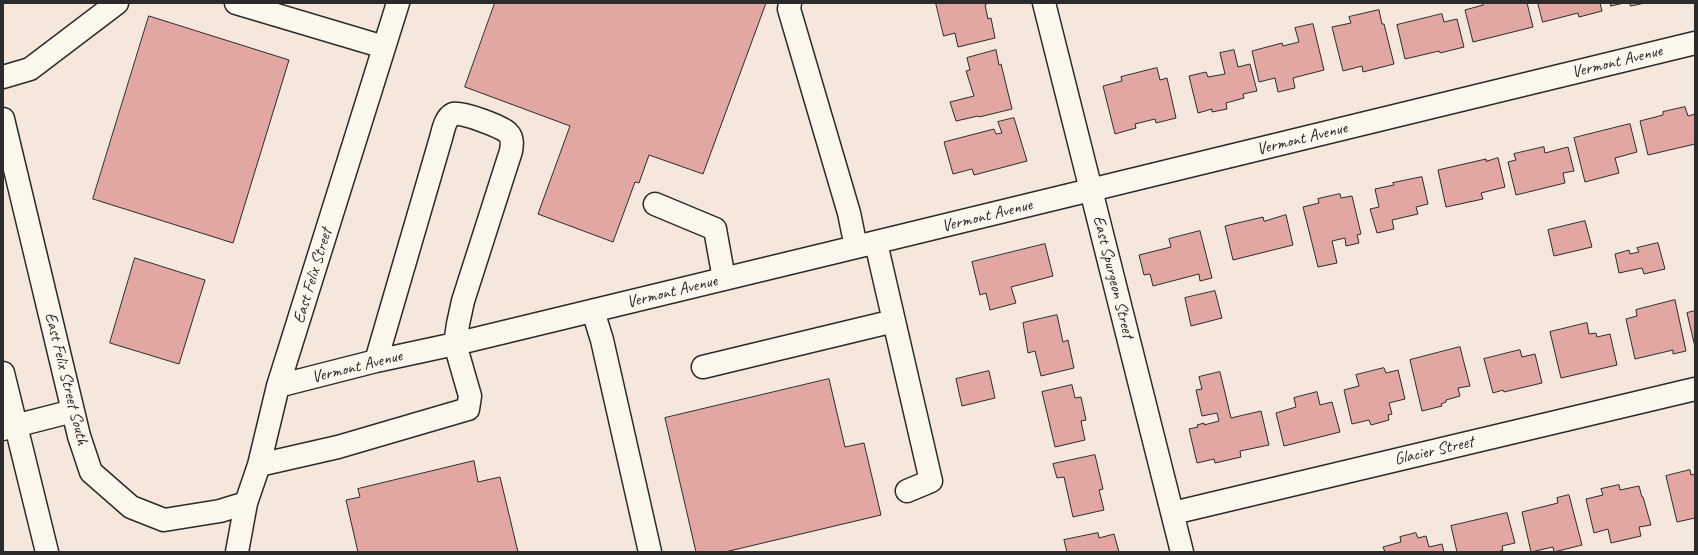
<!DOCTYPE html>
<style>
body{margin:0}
#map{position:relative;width:1698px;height:555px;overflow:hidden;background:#f6e7dd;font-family:Caveat,sans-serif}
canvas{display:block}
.frame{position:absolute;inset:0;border:4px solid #2b2b2b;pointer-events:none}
</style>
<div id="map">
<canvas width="1698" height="555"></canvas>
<div class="frame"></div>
</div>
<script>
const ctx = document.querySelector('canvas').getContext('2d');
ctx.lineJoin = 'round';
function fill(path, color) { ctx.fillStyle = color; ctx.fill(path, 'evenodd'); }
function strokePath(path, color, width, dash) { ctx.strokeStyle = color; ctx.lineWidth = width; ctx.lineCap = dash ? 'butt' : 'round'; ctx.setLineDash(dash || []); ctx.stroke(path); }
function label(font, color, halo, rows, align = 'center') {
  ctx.font = font + ' Caveat,sans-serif'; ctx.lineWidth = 3; ctx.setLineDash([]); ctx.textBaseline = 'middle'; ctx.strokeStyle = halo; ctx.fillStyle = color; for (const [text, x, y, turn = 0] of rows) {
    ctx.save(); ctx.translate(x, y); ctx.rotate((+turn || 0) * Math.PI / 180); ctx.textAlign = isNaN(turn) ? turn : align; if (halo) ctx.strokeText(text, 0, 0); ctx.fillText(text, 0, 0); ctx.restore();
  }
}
const building = new Path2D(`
 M 495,3 L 766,3 L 703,174 L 649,155 L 639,183 L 635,182 L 613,242 L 538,214 L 570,126 L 465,87 Z
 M 936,3 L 987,3 L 987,4 L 985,5 L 988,19 L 991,18 L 995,38 L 958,47 L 955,33 L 944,36 Z
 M 1483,3 L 1527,3 L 1533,27 L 1473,42 L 1465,10 L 1483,5 Z
 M 1538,3 L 1600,3 L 1602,11 L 1579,17 L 1578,13 L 1543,22 Z
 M 1611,3 L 1624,3 L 1611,6 Z
 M 1630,3 L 1645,3 L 1631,6 Z
 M 1379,10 L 1382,24 L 1384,24 L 1394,64 L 1363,72 L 1362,66 L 1343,71 L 1332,27 L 1351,23 L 1349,17 Z
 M 1442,14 L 1444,22 L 1457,19 L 1464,47 L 1440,53 L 1439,51 L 1405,59 L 1397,25 Z
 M 149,16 L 289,60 L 233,243 L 93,199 Z
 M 1313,24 L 1324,70 L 1293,78 L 1295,88 L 1278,92 L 1275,78 L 1259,82 L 1252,51 L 1282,43 L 1283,46 L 1299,42 L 1295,28 Z
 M 996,50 L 999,65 L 1001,64 L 1012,109 L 979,117 L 978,116 L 956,121 L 950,102 L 974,96 L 966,71 L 970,70 L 967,58 Z
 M 1234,50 L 1238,67 L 1250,64 L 1257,91 L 1243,94 L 1244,98 L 1226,103 L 1227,109 L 1212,112 L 1212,109 L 1198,113 L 1189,76 L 1206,72 L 1208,77 L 1225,74 L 1220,53 Z
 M 1157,68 L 1160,80 L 1167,78 L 1176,118 L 1156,123 L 1155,119 L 1135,124 L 1136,128 L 1115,134 L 1103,86 L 1122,81 L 1121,77 Z
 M 1685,107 L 1688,116 L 1695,114 L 1695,144 L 1648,155 L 1640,121 L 1663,115 L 1663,112 Z
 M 1014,118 L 1027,161 L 974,175 L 972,169 L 953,174 L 944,142 L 994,129 L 996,134 L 1002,133 L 998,122 Z
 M 1630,124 L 1637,152 L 1615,158 L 1619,173 L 1585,182 L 1574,138 Z
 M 1544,147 L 1545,153 L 1568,147 L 1574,171 L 1563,173 L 1565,183 L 1516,195 L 1508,162 L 1516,160 L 1514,154 Z
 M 1498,158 L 1505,187 L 1481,193 L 1483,199 L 1446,207 L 1438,170 L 1486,159 L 1486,161 Z
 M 1422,177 L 1428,204 L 1416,207 L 1418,214 L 1392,220 L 1394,229 L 1377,233 L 1370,209 L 1379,207 L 1375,189 L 1394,185 L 1393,183 Z
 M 1340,194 L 1341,198 L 1352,196 L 1361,234 L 1357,235 L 1359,243 L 1346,246 L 1345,238 L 1332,241 L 1337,263 L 1318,267 L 1303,207 L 1319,203 L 1318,199 Z
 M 1286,215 L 1293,245 L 1233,260 L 1225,226 L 1263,217 L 1264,221 Z
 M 1585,221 L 1592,247 L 1554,256 L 1548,230 Z
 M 1200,231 L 1212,278 L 1200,281 L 1199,274 L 1153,286 L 1150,274 L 1144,275 L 1139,255 L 1171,247 L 1169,239 Z
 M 1658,243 L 1665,269 L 1644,274 L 1642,268 L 1619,273 L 1615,254 L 1629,250 L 1630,254 L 1639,252 L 1637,248 Z
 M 1045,244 L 1053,276 L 1011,287 L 1016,303 L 990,310 L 986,293 L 980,295 L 972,262 Z
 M 135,258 L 205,280 L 179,364 L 110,343 Z
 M 1215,291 L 1222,318 L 1191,326 L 1185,298 Z
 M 1675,300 L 1686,351 L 1673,354 L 1673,350 L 1635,359 L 1626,319 L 1637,316 L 1636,310 Z
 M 1695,311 L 1695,347 L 1687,313 Z
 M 1057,315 L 1063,342 L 1068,340 L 1074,368 L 1041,376 L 1035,351 L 1028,353 L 1023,323 Z
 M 1587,323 L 1589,334 L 1596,333 L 1597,337 L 1610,334 L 1617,365 L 1561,378 L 1550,332 Z
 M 1460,347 L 1470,386 L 1458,388 L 1460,396 L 1446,400 L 1446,402 L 1441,404 L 1442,406 L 1422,411 L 1410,360 Z
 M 1520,350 L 1522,357 L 1535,354 L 1542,383 L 1504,392 L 1503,390 L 1493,393 L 1484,359 Z
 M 1384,368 L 1386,373 L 1398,370 L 1405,399 L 1389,403 L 1392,414 L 1388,415 L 1389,420 L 1371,425 L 1369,420 L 1352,424 L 1344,390 L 1359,386 L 1356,375 Z
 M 989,371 L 995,398 L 962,406 L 956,379 Z
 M 1220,372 L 1231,418 L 1261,411 L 1269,445 L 1240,451 L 1241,457 L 1215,463 L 1214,459 L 1197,463 L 1189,429 L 1198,427 L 1197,425 L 1204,423 L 1204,425 L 1219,421 L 1217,413 L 1202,416 L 1196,390 L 1202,389 L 1199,377 Z
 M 829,379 L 845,447 L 864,443 L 881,515 L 725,552 L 696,552 L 665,418 Z
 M 1072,385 L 1075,398 L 1081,397 L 1086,420 L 1081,421 L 1085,440 L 1055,447 L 1042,392 Z
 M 1317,392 L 1320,405 L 1332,402 L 1340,432 L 1284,446 L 1276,413 L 1296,407 L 1294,398 Z
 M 1095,455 L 1103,489 L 1099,490 L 1104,510 L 1073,517 L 1064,477 L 1057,478 L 1053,464 Z
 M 474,461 L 478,482 L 500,477 L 518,552 L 358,552 L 346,500 L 360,497 L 358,489 Z
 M 1690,470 L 1691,475 L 1695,474 L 1695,518 L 1677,522 L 1666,476 Z
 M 1619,485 L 1620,490 L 1639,486 L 1642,497 L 1643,497 L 1651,525 L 1639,527 L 1641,536 L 1611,543 L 1608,529 L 1594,533 L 1586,499 L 1603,495 L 1601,489 Z
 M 1569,495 L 1582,545 L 1554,552 L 1553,547 L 1531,552 L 1522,512 L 1558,503 L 1557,498 Z
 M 1507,513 L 1515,543 L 1502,546 L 1503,550 L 1498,552 L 1457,552 L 1451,526 Z
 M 1098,533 L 1099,538 L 1114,534 L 1119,552 L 1067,552 L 1064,540 Z
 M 1416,533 L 1418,538 L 1426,536 L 1429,547 L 1442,544 L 1444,552 L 1385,552 L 1383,547 L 1401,542 L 1400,537 Z`);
fill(building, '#e2a7a2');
strokePath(building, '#2b2b2b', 1);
const minor = new Path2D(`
 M 236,3 L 384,47
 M 790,3 L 789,9 L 849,213 L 856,247
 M 1044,3 L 1182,552
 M 3,77 L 30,69 L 117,3
 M 3,119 L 79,436 L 91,472 L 131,507 L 164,520 L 220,511 L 246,503
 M 655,204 L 715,229 L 724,279
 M 876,243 L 931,481 L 907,491
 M 593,311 L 602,340 L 650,552
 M 703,367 L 894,321
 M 3,373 L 47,552
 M 278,386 L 376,361 L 455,344 L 856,247 L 1695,43
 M 3,429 L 73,411
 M 259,465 L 338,447 L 468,409 L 470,396 L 455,344 L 458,324 L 463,301 L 511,151 C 512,145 513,138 508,133 C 503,127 460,111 453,114 C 445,118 443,131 441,138 L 376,361
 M 1173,513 L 1695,389
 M 237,552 L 246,503 L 259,465 L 278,386 L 398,3`);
strokePath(minor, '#2b2b2b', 25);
strokePath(minor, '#fbf7ec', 22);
label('17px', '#2b2b2b', '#fbf7ec', [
 ["Vermont Avenue",1617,62,-14],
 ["Vermont Avenue",1302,139,-14],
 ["Vermont Avenue",987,216,-14],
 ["East Felix Street",313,276,-73],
 ["East Spurgeon Street",1113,277,76],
 ["Vermont Avenue",672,292,-14],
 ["Vermont Avenue",357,367,-14],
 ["East Felix Street South",66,379,76],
 ["Glacier Street",1434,451,-13]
]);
</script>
